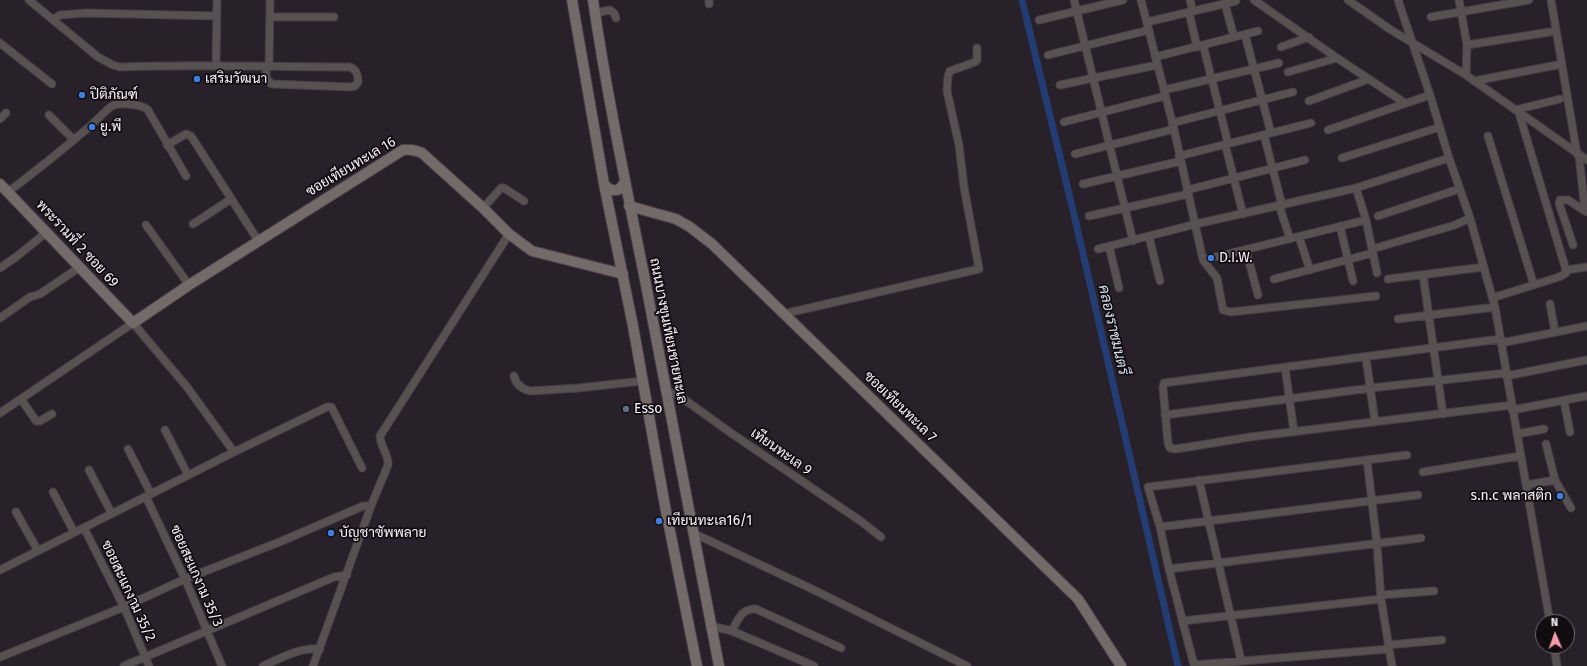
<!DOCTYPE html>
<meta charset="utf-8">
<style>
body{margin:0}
#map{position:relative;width:1587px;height:666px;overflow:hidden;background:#29212a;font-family:"Fira Sans",sans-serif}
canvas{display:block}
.north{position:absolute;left:1535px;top:614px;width:40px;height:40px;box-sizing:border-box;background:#100c10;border:1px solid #6c686c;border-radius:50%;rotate:358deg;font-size:11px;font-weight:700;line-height:16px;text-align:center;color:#f7f1f7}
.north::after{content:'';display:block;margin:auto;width:14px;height:18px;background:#f49aa5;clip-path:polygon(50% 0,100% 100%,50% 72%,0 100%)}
</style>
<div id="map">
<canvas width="1587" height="666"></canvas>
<div class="north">N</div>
</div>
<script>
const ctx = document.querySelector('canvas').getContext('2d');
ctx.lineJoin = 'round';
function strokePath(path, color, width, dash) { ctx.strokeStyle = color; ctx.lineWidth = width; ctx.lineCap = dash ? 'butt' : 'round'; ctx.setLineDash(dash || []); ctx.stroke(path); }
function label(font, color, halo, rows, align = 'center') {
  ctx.font = font + ' "Fira Sans",Sarabun,sans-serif'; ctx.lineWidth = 3.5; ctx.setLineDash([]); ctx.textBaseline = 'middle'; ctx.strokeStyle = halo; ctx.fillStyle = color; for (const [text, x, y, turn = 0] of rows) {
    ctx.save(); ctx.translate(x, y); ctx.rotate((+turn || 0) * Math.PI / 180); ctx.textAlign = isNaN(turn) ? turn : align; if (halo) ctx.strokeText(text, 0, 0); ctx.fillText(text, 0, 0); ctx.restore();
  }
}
strokePath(new Path2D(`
 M 1022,0 L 1076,223 L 1178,666`), '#233c73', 7);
const street = new Path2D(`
 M 29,0 L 98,57 L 113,65 L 120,67 C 196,64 273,67 350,67 C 357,70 358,75 358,82 L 355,86 L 350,87 L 272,84 L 266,79 L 266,67
 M 709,0 L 709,4
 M 1074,0 L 1133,241
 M 1141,0 L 1174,129 L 1203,260 L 1217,278 L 1223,310 L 1231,312 L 1376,296
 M 1190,0 L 1193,11
 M 1254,0 L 1337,58 L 1405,103
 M 1348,0 L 1391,30 L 1466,75 L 1587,160
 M 1398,0 L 1430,95 L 1449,158 L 1470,218 L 1495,307 L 1550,622
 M 1459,0 L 1467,45 L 1466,75
 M 1551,0 L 1577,154
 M 1225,4 L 1234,37
 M 1189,12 L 1197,47
 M 595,13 L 610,10 L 614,13 L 616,18
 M 270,17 L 334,17
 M 1431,17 L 1529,0
 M 54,19 L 60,15 L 86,13 L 217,16
 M 1039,20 L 1123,0
 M 1147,22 L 1236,1
 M 1245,35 L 1271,133
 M 0,43 L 52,84
 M 1203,45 L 1228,143
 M 1467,45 L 1550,32
 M 1281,47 L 1309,37
 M 1048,55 L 1149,30
 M 1155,57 L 1258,31
 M 216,66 L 217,0
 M 269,67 L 270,0
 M 1288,72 L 1337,58
 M 1474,81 L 1557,65
 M 1060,85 L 1157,65
 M 1164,90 L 1279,63
 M 1309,101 L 1369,79
 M 1515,110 L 1560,99
 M 49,115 L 74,140
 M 0,119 L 6,113
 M 1064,122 L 1165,96
 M 1172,123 L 1293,92
 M 1328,130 L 1430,95
 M 1264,135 L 1282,205
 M 1488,136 L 1534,285
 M 1225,144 L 1243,214
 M 167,145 L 186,134 L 191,136 L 259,242
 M 1075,154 L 1174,129
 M 1579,155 L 1585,211 L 1587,212
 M 1179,156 L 1311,123
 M 1342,158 L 1440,127
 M 1083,184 L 1181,161
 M 1356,188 L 1449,158
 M 1187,190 L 1305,160
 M 8,192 C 36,171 62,150 88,128 C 94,123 107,109 112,106 C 121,102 141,104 148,110 L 186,176
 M 1279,205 L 1290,239
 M 483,208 L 501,188 L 504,188 L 524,201
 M 1089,216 L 1188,194
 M 1378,216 L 1459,189
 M 193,224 L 231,199
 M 146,225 L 189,285
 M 1340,226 L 1353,281
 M 1149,237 L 1160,281
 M 1299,237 L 1310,270
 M 1573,245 L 1559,203 L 1560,200 L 1568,200 L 1585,211
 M 1109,246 L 1119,288
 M 1098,249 L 1196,224 L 1356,188 L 1366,220 L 1377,273
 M 1372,249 L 1455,225 L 1470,218
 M 1246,250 L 1258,295
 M 1203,260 L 1366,220
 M 0,268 L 16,257 L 47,232
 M 1566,270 L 1587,267
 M 1423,275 L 1443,414
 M 1274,279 L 1373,253
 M 1388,279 L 1484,267
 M 1492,298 L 1559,277 L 1566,273 L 1566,270 L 1519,113
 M 1550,304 L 1555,332
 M 783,314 L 979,269 L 964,187 L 959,145 L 947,91 L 948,76 L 950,71 L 975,62 L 977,60 L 977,48
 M 0,318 L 30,297 L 40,294 L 80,267
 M 1398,319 L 1495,307
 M 1500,339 L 1164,383 L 1163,388 L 1168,443 L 1170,448 L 1176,449 L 1250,437 L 1512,405
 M 1501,343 L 1587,326
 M 1366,358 L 1375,422
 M 1285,367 L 1294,432
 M 514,376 C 516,385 522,389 530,391 L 578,388 L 642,381
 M 1506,376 L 1587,360
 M 666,391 L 678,395 L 731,433 L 862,522 L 881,537
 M 21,399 L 36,421 L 40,421 L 52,414
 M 1564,401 L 1570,432
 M 1512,410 L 1587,396
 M 0,413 L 133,323 L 187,387 L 234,452
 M 1165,415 L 1371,388 L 1506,373
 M 165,430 L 188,475
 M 1517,434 L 1544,429
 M 1546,444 L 1555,480 L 1571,508
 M 128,449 L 151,494
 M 1367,460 L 1377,544 L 1381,599 L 1392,666
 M 89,470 L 112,514
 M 1423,472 L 1520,456
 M 1199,480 L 1241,660
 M 1526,485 L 1555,480
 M 53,492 L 74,532
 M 146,497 L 185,579 L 222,666
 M 16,512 L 38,551
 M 1160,527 L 1418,495
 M 84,528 L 124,607 L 149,666
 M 693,533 L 812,589 L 967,666
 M 1169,569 L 1421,538
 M 0,570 L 234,452 L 327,407 L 331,407 L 332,408 L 362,468
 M 1381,595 L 1434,591
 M 1182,621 L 1381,599
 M 711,626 L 732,631 L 814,666
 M 732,631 C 738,619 742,608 756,609 L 841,648
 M 1388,645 L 1442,640
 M 1554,646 L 1557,666
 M 1389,649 L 1194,665 L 1169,569 L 1160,527 L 1148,487 L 1407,455
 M 0,657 L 124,607 L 185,579 L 282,541 L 363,506 L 371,506
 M 124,666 L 334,577 L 347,575
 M 263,666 C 281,658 300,647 320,649
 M 313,666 L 371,506 L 388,465 C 389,455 380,446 380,436 L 509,234`);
const secondary = new Path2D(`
 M 572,0 L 604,184 L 633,326 L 665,506 L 697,666
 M 593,0 C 607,96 627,190 646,285 C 671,412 694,539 719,666
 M 0,184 L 133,323 L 189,285 L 403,150 C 410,149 416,150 422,153 L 483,208 L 509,234 L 532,251 L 623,274
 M 604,184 C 611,192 619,193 624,183
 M 629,206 L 676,219 L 690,227 L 712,244 L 1078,599 L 1121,666`);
strokePath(street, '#463e47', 9);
strokePath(secondary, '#463e47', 12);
strokePath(street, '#585151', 7);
strokePath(secondary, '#756a6a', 10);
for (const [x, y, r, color] of [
 [197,79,4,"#3f7fe0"],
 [82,95,4,"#3f7fe0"],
 [92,127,4,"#3f7fe0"],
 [1211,258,4,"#3f7fe0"],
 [626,409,4,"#5c6f8a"],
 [1560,496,4,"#3f7fe0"],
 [659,521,4,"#3f7fe0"],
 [331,533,4,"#3f7fe0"]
]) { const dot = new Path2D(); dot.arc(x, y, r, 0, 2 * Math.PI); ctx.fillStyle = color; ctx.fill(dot); strokePath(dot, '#100c10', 1.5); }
label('14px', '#f7f1f7', '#100c10', [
 ["เสริมวัฒนา",205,79],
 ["ปิติภัณฑ์",90,95],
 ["ยู.พี",100,127],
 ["D.I.W.",1219,258],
 ["Esso",634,409],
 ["s.n.c พลาสติก",1552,496,"right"],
 ["เทียนทะเล16/1",667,521],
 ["บัญชาซัพพลาย",339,533]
], 'left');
label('14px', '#f7f1f7', '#100c10', [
 ["ซอยเทียนทะเล 16",351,167,-31],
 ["พระรามที่ 2 ซอย 69",77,244,47],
 ["ถนนบางขุนเทียนชายทะเล",668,331,79],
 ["ซอยเทียนทะเล 7",900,407,44],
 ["เทียนทะเล 9",781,452,35],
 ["ซอยสะแกงาม 35/3",196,576,66],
 ["ซอยสะแกงาม 35/2",128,591,65]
]);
label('italic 15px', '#d4dcee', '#100c10', [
 ["คลองราชมนตรี",1113,330,77]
]);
</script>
